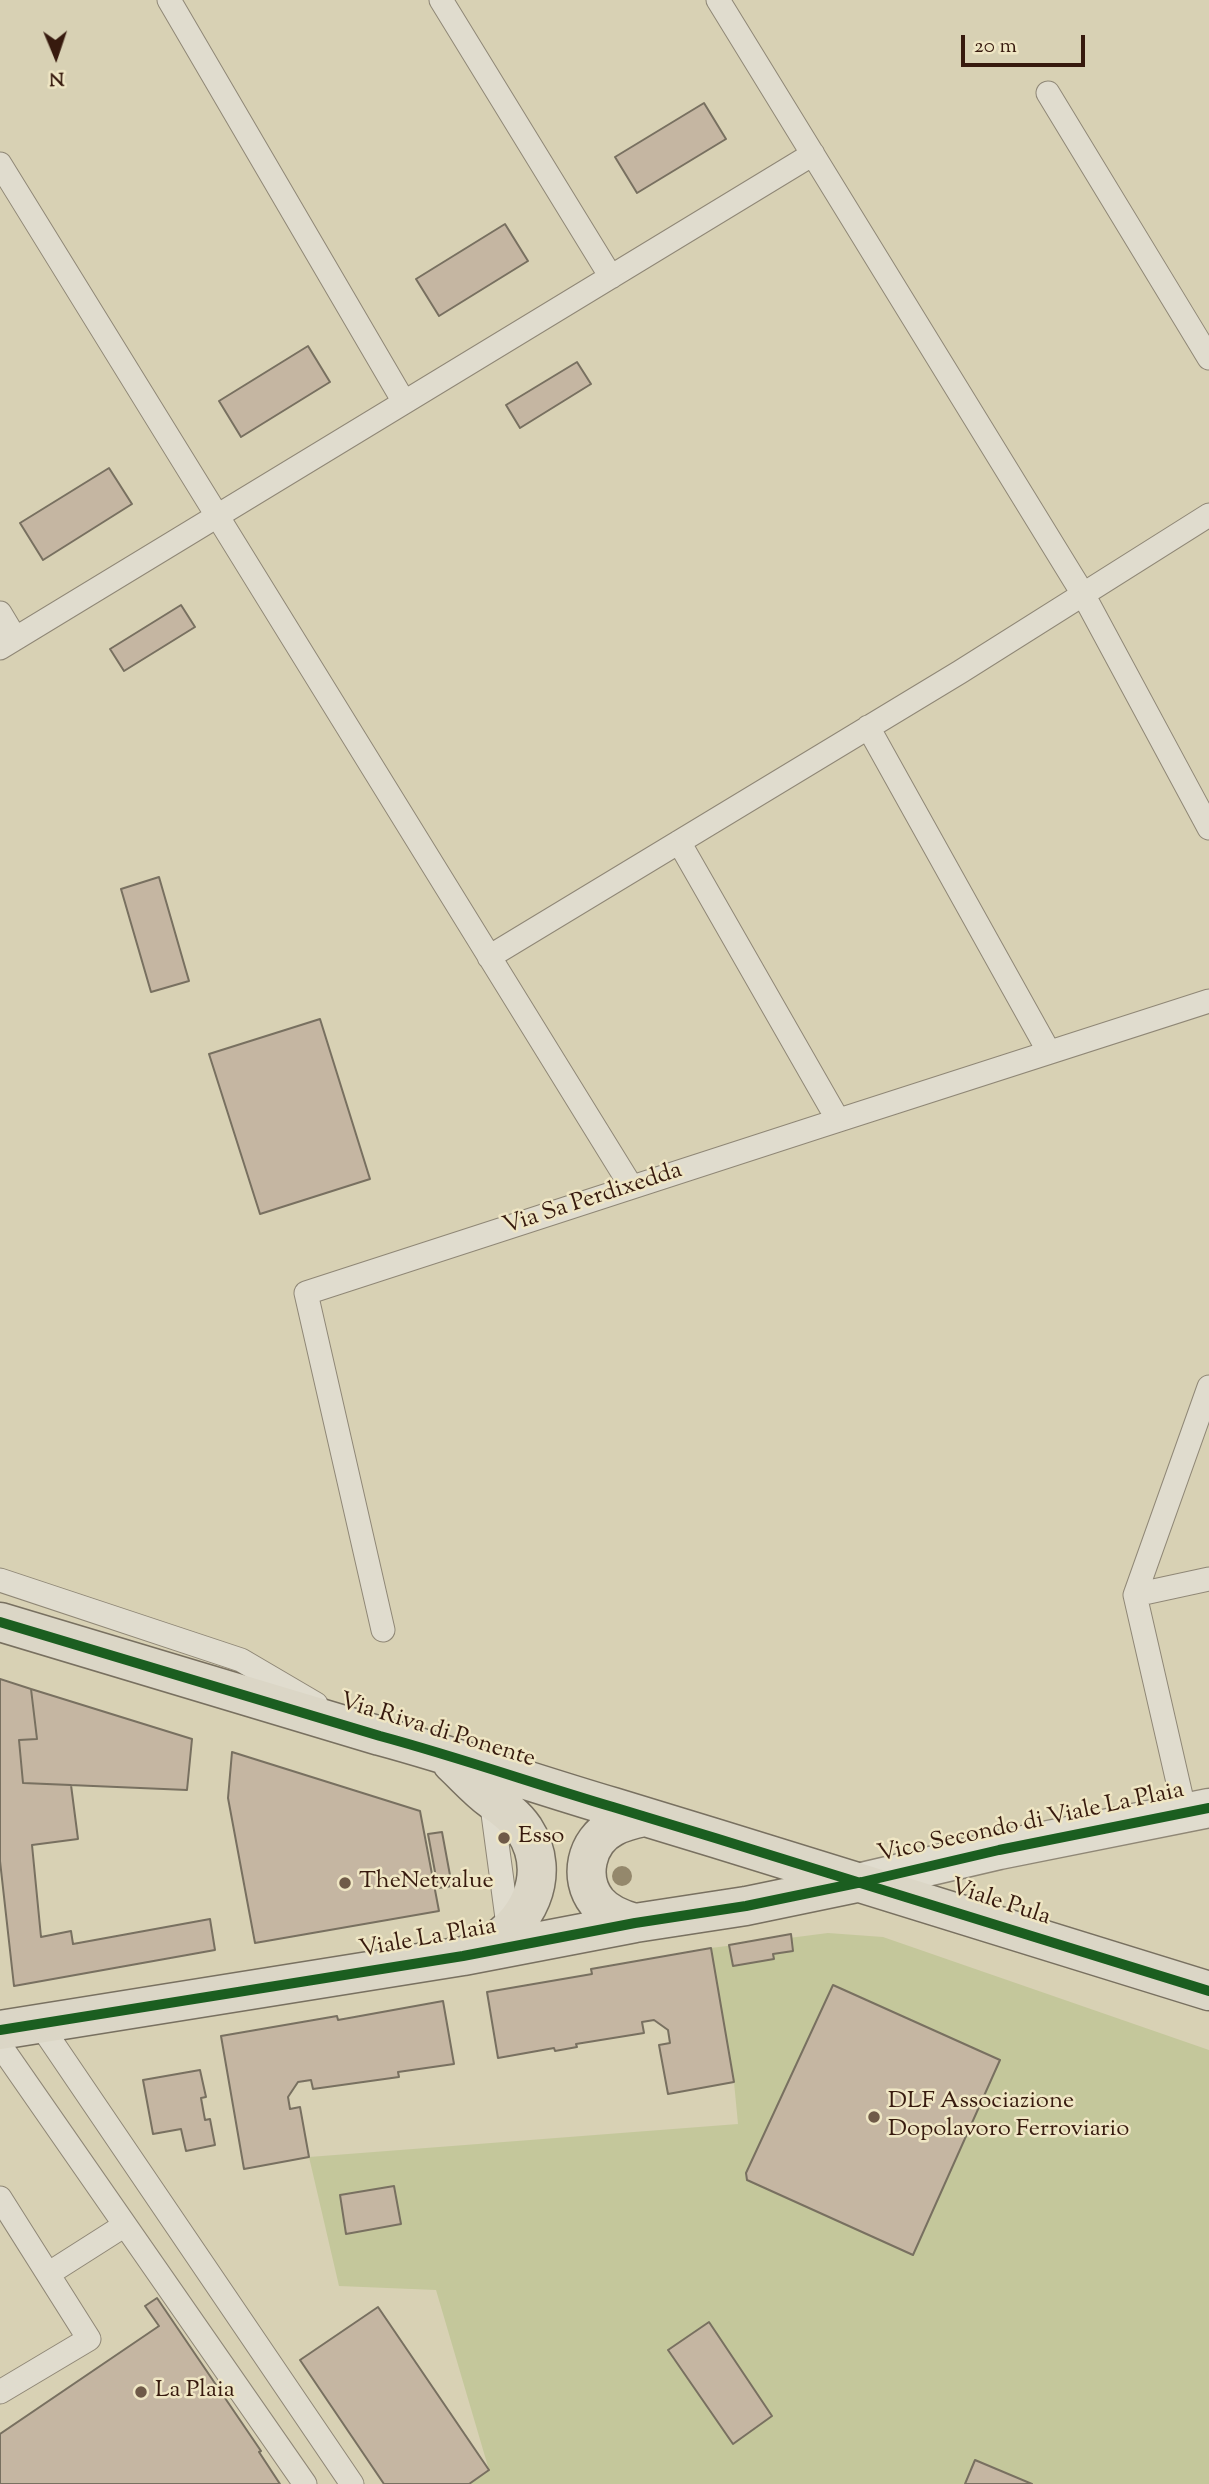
<!DOCTYPE html>
<style>
body{margin:0}
#map{position:relative;width:1209px;height:2484px;overflow:hidden;background:#d8d1b4;font-family:"Sorts Mill Goudy",serif}
canvas{display:block}
.north{position:absolute;left:21px;top:21px;width:70px;height:70px;-webkit-text-stroke:5px #efe6c4;paint-order:stroke;rotate:178deg;font-size:19px;font-weight:700;line-height:28px;text-align:center;color:#371a0e}
.north::after{content:'';display:block;margin:auto;width:24px;height:32px;background:#371a0e;clip-path:polygon(50% 0,100% 100%,50% 72%,0 100%)}
.scale{position:absolute;left:961px;top:35px;width:124px;height:32px;box-sizing:border-box;border:4px solid #371a0e;border-top:0;padding-left:9px;font-size:21px;line-height:24px;white-space:nowrap;color:#371a0e;-webkit-text-stroke:5px #efe6c4;paint-order:stroke}
</style>
<div id="map">
<canvas width="1209" height="2484"></canvas>
<div class="north">N</div>
<div class="scale">20 m</div>
</div>
<script>
const ctx = document.querySelector('canvas').getContext('2d');
ctx.lineJoin = 'round';
function fill(path, color) { ctx.fillStyle = color; ctx.fill(path, 'evenodd'); }
function strokePath(path, color, width, dash) { ctx.strokeStyle = color; ctx.lineWidth = width; ctx.lineCap = dash ? 'butt' : 'round'; ctx.setLineDash(dash || []); ctx.stroke(path); }
function label(font, color, halo, rows, align = 'center') {
  ctx.font = font + ' "Sorts Mill Goudy",serif'; ctx.lineWidth = 5; ctx.setLineDash([]); ctx.textBaseline = 'middle'; ctx.strokeStyle = halo; ctx.fillStyle = color; for (const [text, x, y, turn = 0] of rows) {
    ctx.save(); ctx.translate(x, y); ctx.rotate((+turn || 0) * Math.PI / 180); ctx.textAlign = isNaN(turn) ? turn : align; if (halo) ctx.strokeText(text, 0, 0); ctx.fillText(text, 0, 0); ctx.restore();
  }
}
fill(new Path2D(`
 M 828,1933 L 883,1937 L 1209,2050 L 1209,2484 L 469,2484 L 489,2470 L 436,2290 L 339,2286 L 309,2157 L 738,2124 L 734,2082 L 711,1948 Z`), '#c4c79b');
const building = new Path2D(`
 M 704,103 L 726,139 L 637,193 L 615,157 Z
 M 505,224 L 528,261 L 439,316 L 416,279 Z
 M 308,346 L 330,382 L 241,437 L 219,401 Z
 M 577,362 L 591,384 L 520,428 L 506,405 Z
 M 109,468 L 132,504 L 43,560 L 20,523 Z
 M 181,605 L 195,627 L 124,671 L 110,649 Z
 M 159,877 L 189,981 L 151,992 L 121,889 Z
 M 320,1019 L 370,1179 L 260,1214 L 209,1054 Z
 M 0,1679 L 31,1689 L 37,1739 L 19,1740 L 23,1783 L 71,1785 L 78,1839 L 32,1845 L 41,1937 L 71,1931 L 73,1944 L 210,1919 L 215,1950 L 14,1986 L 0,1861 Z
 M 31,1689 L 192,1739 L 187,1790 L 23,1783 L 19,1740 L 37,1739 Z
 M 232,1752 L 420,1811 L 439,1911 L 255,1943 L 228,1798 Z
 M 442,1832 L 452,1886 L 438,1888 L 428,1834 Z
 M 791,1934 L 793,1951 L 773,1954 L 774,1959 L 733,1966 L 729,1945 Z
 M 711,1948 L 734,2082 L 668,2094 L 659,2045 L 670,2043 L 668,2030 L 654,2020 L 642,2022 L 644,2033 L 576,2044 L 577,2047 L 555,2051 L 554,2048 L 498,2058 L 487,1992 L 592,1974 L 591,1969 Z
 M 833,1985 L 1000,2060 L 913,2255 L 747,2180 L 746,2173 Z
 M 443,2001 L 454,2064 L 398,2072 L 399,2077 L 313,2089 L 311,2080 L 298,2082 L 288,2097 L 290,2109 L 300,2107 L 309,2157 L 244,2169 L 221,2036 L 337,2016 L 338,2020 Z
 M 200,2070 L 206,2097 L 201,2098 L 205,2120 L 210,2119 L 215,2145 L 186,2151 L 181,2129 L 153,2134 L 143,2080 Z
 M 394,2186 L 401,2224 L 346,2234 L 340,2195 Z
 M 157,2298 L 261,2451 L 259,2452 L 280,2484 L 0,2484 L 0,2434 L 159,2326 L 145,2306 Z
 M 378,2307 L 489,2470 L 469,2484 L 384,2484 L 300,2360 Z
 M 709,2322 L 772,2416 L 733,2444 L 668,2350 Z
 M 975,2460 L 1032,2484 L 965,2484 Z`);
fill(building, '#c5b6a2');
strokePath(building, '#787060', 2);
const service = new Path2D(`
 M 169,0 L 404,402
 M 441,0 L 611,277
 M 718,0 L 1083,594 L 1209,828
 M 1048,93 L 1209,358
 M 0,164 L 631,1186
 M 0,613 L 15,638
 M 0,648 L 813,154
 M 868,727 L 1049,1052
 M 679,842 L 838,1120
 M 489,957 L 960,672 L 1209,515
 M 1209,1387 L 1135,1595 L 1209,1579
 M 0,1580 L 241,1660 L 316,1704
 M 1135,1595 L 1185,1813
 M 383,1630 L 306,1293 C 608,1197 907,1096 1209,1001
 M 491,1799 L 509,1933
 M 39,2023 L 352,2484
 M 0,2045 L 305,2484
 M 0,2198 L 89,2339 L 0,2392
 M 48,2274 L 125,2225`);
const minor = new Path2D(`
 M 862,1882 L 999,1850 L 1209,1808`);
const primary = new Path2D(`
 M 0,1622 L 380,1736 C 458,1757 535,1784 613,1807 C 812,1867 1010,1930 1209,1991
 M 452,1763 C 465,1775 477,1789 492,1800 C 504,1808 515,1816 524,1829 C 554,1875 527,1928 481,1949
 M 635,1923 C 620,1919 607,1914 597,1902 C 578,1878 586,1841 613,1827 C 622,1822 634,1819 644,1817
 M 0,2030 L 463,1956 L 635,1923 L 746,1906 L 857,1883`);
strokePath(service, '#8f8776', 25);
strokePath(minor, '#8f8776', 41);
strokePath(primary, '#787060', 41);
strokePath(service, '#e0dcce', 23);
strokePath(minor, '#e0dcce', 38);
strokePath(primary, '#dbd6c6', 38);
strokePath(new Path2D(`
 M 0,1622 L 380,1736 C 458,1757 535,1784 613,1807 C 812,1867 1010,1930 1209,1991
 M 0,2030 L 463,1956 L 635,1923 L 746,1906 L 862,1882 L 999,1850 L 1209,1808`), '#1b5e20', 10);
ctx.fillStyle = '#94886c';
for (const [x, y] of [
 [622,1876]
]) { ctx.beginPath(); ctx.arc(x, y, 10, 0, 2 * Math.PI); ctx.fill(); }
for (const [x, y, r, color] of [
 [504,1838,7,"#6f5a48"],
 [345,1883,7,"#6f5a48"],
 [874,2117,7,"#6f5a48"],
 [141,2392,7,"#6f5a48"]
]) { const dot = new Path2D(); dot.arc(x, y, r, 0, 2 * Math.PI); ctx.fillStyle = color; ctx.fill(dot); strokePath(dot, '#efe6c4', 2.5); }
label('24px', '#371a0e', '#efe6c4', [
 ["Via Sa Perdixedda",593,1200,-18],
 ["Via Riva di Ponente",437,1732,17],
 ["Vico Secondo di Viale La Plaia",1031,1824,-12],
 ["Viale Pula",1000,1904,18],
 ["Viale La Plaia",428,1940,-10]
]);
label('24px', '#371a0e', '#efe6c4', [
 ["Esso",518,1838],
 ["TheNetvalue",359,1883],
 ["DLF Associazione",888,2103],
 ["Dopolavoro Ferroviario",888,2131],
 ["La Plaia",155,2392]
], 'left');
</script>
